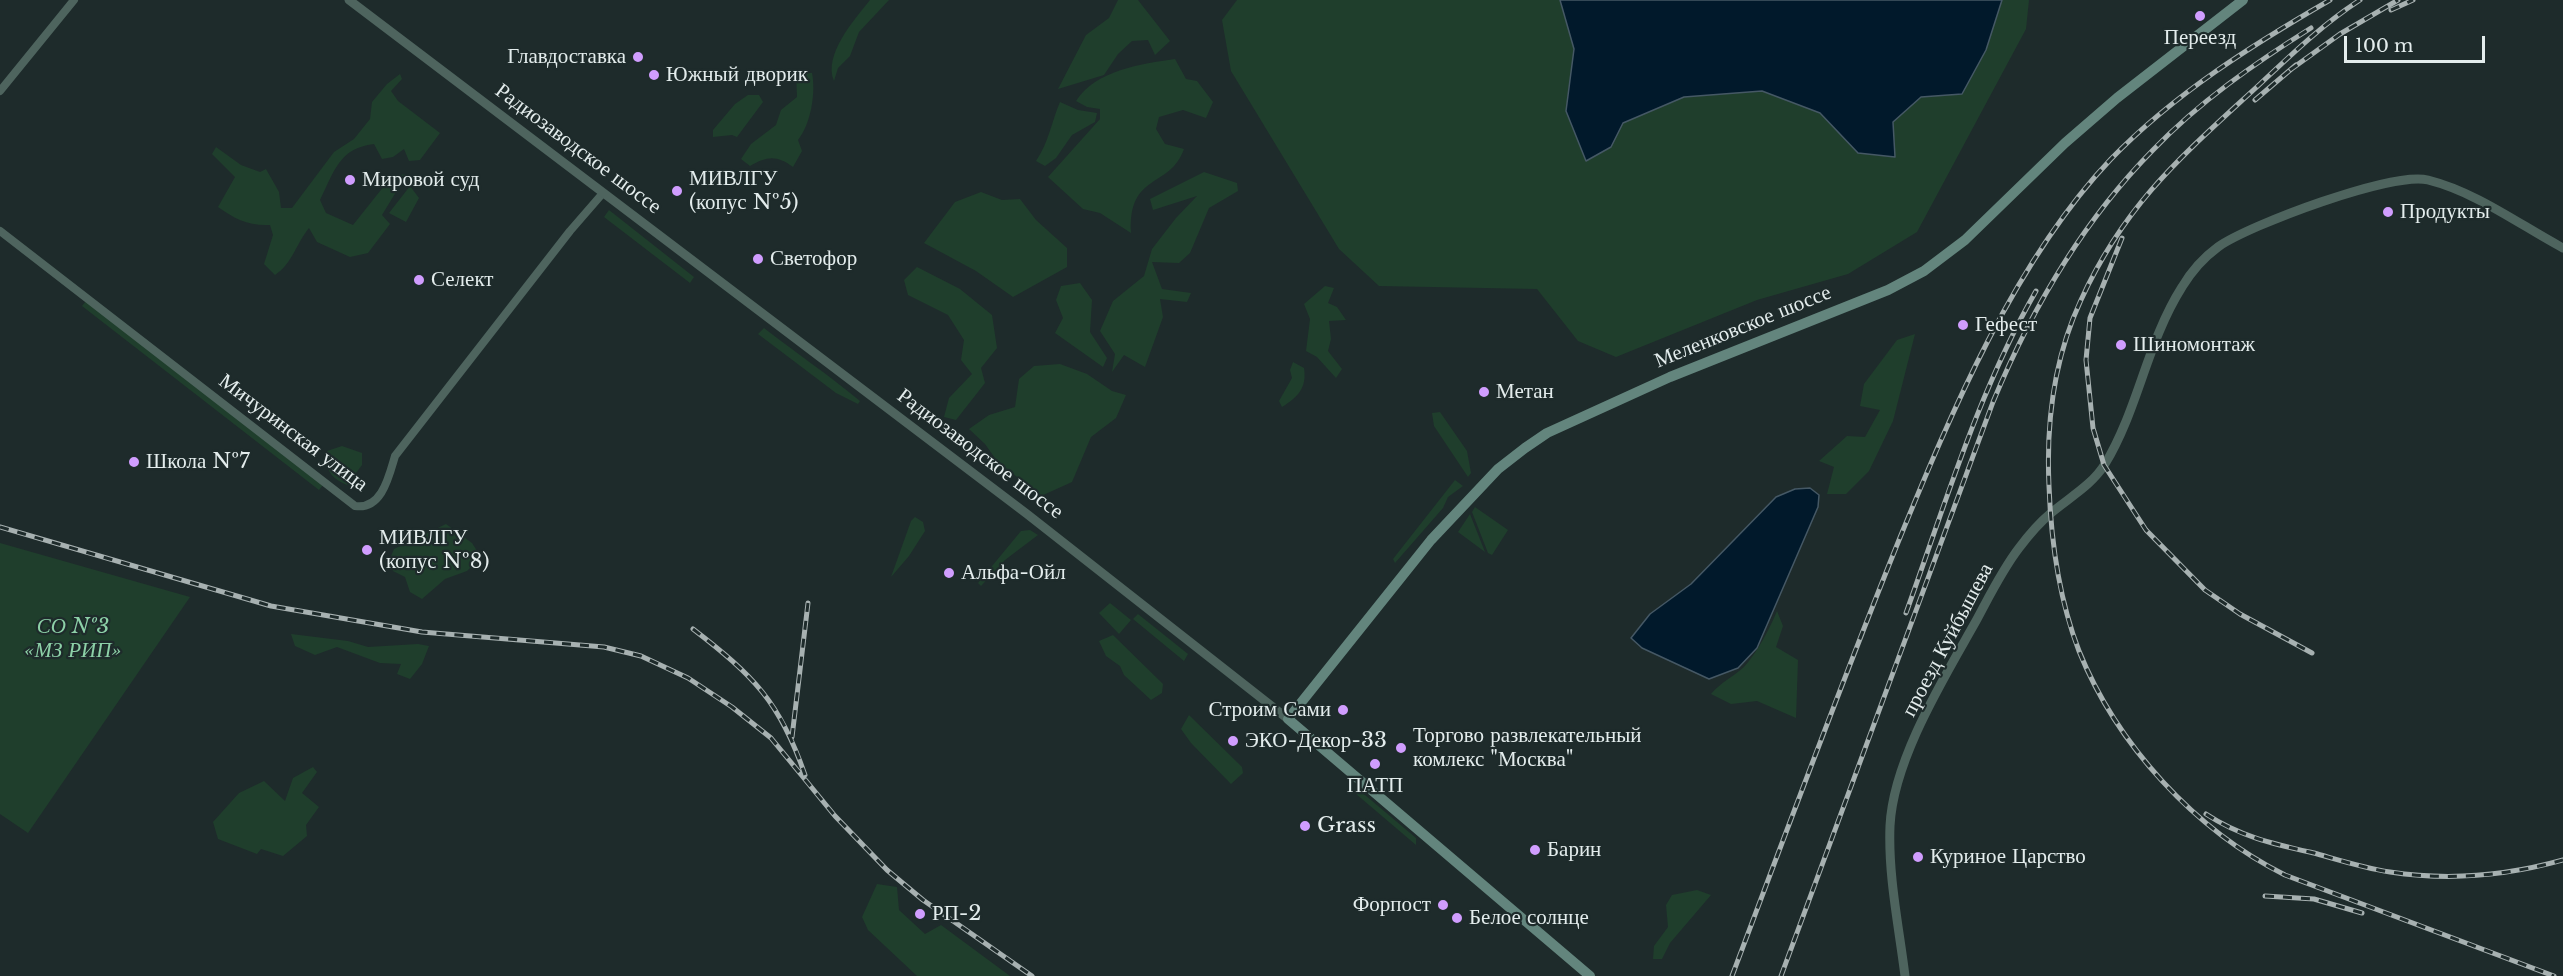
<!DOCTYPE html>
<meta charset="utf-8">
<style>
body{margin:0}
#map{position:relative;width:2563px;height:976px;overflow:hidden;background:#1e2b2b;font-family:"Libre Baskerville",serif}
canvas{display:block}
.scale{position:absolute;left:2344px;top:36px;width:141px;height:27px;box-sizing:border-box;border:3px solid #e3ecec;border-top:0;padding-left:8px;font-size:18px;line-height:21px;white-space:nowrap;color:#e3ecec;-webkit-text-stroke:4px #1e2b2b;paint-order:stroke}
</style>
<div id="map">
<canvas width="2563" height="976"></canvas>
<div class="scale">100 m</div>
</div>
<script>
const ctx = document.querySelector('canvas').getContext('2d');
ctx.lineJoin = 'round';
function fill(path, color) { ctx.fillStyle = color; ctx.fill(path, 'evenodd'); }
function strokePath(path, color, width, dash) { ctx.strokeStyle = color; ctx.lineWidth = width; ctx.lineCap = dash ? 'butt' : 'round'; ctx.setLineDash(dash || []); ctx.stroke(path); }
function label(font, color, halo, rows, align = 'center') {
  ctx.font = font + ' "Libre Baskerville",serif'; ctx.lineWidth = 4.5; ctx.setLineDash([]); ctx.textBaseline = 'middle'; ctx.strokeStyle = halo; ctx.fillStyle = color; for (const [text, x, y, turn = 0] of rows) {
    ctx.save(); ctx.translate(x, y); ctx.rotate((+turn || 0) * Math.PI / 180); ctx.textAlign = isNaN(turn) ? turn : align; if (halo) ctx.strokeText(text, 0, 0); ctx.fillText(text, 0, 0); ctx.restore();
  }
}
fill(new Path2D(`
 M 870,0 L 889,0 L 859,32 L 850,56 L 838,68 L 834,81 C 823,55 854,20 870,0 Z
 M 1118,0 L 1138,0 L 1170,41 L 1155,55 L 1148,40 L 1132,41 L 1118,54 L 1104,75 L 1058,89 L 1086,35 L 1109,18 Z
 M 1237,0 L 2029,0 L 2026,29 L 1917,232 L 1848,274 L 1757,300 L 1616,357 L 1578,341 L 1537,289 L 1379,286 L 1339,249 L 1231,71 L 1222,20 Z
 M 1175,59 L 1186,79 L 1197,81 L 1213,102 L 1206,118 L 1183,110 L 1159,117 L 1156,129 L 1165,144 L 1184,149 C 1170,189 1128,172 1131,233 L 1100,213 L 1083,209 L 1048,177 L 1100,119 L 1100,109 L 1087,107 L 1076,101 C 1096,70 1141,64 1175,59 Z
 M 796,73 L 812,73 C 816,92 811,124 798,140 L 802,151 L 793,167 C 777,155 767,156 750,166 L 741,159 L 751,144 L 776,125 L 781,110 L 797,97 Z
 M 400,74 L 402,79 L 391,91 L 398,101 L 440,133 L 420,160 L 409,161 L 404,149 L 393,157 L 382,159 L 374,144 C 339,148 334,172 320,200 L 326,213 L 353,225 L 392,176 L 407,174 L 382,215 L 390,224 L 368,253 L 350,257 L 317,242 L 309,228 C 296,244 292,264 275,275 L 264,264 L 273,235 L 270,225 C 248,226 235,219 218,207 L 235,177 L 212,154 L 216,147 L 241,165 L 260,172 L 266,169 L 279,192 L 281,208 L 292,208 L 334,152 L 354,139 L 370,119 L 372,102 L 387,84 Z
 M 748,95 L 759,95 L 763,102 L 737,137 L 732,135 L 713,137 L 713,130 L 735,104 Z
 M 1060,102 L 1078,110 L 1097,113 L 1095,122 L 1072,135 L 1056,158 L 1045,166 L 1036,161 C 1049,142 1051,123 1060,102 Z
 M 1204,172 L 1237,183 L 1238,191 L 1209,208 L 1190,253 L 1179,263 L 1152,262 L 1162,289 L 1191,293 L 1187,302 L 1160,299 L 1163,317 L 1145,367 L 1124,355 L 1112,372 L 1115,354 L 1100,331 L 1113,301 L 1144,276 L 1152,249 L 1176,218 L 1197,196 L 1153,210 L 1150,199 Z
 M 410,186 L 419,198 L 406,222 L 389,213 Z
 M 981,192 L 1002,200 L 1020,199 L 1036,220 L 1067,248 L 1067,267 L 1013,297 L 976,271 L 924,243 L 955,202 Z
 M 609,210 L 694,277 L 690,283 L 604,217 Z
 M 917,267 L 960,289 L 992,315 L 997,348 L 981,368 L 985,383 L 956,420 L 944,417 L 949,398 L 972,374 L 961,360 L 964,340 L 948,315 L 908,295 L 904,280 Z
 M 1080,283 L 1092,300 L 1090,332 L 1107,358 L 1103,367 L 1055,333 L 1063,318 L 1056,300 L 1061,286 Z
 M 1325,286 L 1334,288 L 1328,303 L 1337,307 L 1346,320 L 1329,321 L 1331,339 L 1328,351 L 1342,369 L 1336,378 L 1317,357 L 1306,351 L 1310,319 L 1304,304 Z
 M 86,301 L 323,485 L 319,490 L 82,306 Z
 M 764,328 C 796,353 829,375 860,401 L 858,404 L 836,393 L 758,334 Z
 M 1915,334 L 1893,421 L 1869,471 L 1846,494 L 1827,494 L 1834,467 L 1819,461 L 1847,436 L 1865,437 L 1880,410 L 1860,406 L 1864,384 L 1897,340 Z
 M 1293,362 L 1304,368 C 1307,388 1298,397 1282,407 L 1279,401 L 1292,378 L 1290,370 Z
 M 1060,364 L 1087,374 L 1112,391 L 1126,395 L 1116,418 L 1091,437 L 1072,482 L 1041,496 L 997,461 L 985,444 L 969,429 L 989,415 L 1015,407 L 1019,379 L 1034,366 Z
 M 1440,412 L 1467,451 L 1471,473 L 1468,477 L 1434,426 L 1432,413 Z
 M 342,446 L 362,453 L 362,465 L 347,485 C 329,477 326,470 327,451 Z
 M 1455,480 L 1463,486 L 1448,497 L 1443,508 L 1395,563 L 1393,559 Z
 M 1475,507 L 1508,530 L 1492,555 L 1488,553 L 1472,512 Z
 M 1470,514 L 1485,552 L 1458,532 Z
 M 915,517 L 923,522 L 925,531 L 909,556 L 891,577 L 911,521 Z
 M 446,524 L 472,543 L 481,557 L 467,571 L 445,579 L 422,599 L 410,592 L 405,577 L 393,571 L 389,561 L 394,549 Z
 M 1030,530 L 1038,535 L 1005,560 L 981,586 L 978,583 L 1021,531 Z
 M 0,543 L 190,597 L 28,833 L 0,814 Z
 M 1110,603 L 1131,620 L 1119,634 L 1099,613 Z
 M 1777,611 L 1783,626 L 1776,647 L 1798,660 L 1796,718 L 1757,701 L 1731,704 L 1711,694 C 1721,682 1733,677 1744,667 C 1757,653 1770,628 1777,611 Z
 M 1138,614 L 1188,654 L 1184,661 L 1133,619 Z
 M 291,634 L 348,641 L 368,647 L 418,644 L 429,646 L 422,664 L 410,679 L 397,674 L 401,664 L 380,663 L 337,647 L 315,655 L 295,646 Z
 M 1113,635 L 1163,684 L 1162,693 L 1151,700 L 1124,675 L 1120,666 L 1106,656 L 1099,641 Z
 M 1189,715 L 1242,767 L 1243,773 L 1231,784 L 1191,743 L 1181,729 Z
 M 313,767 L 317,772 L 302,793 L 319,807 L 306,825 L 307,836 L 283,856 L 261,849 L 257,854 L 218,839 L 213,822 L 239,793 L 264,781 L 285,801 L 293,778 Z
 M 1349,788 L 1365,795 L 1416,838 L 1416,845 Z
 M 877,884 L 897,887 L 899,910 L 925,934 L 941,925 L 1010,976 L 917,976 L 868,930 L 862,917 Z
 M 1697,890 L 1711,895 L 1670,943 L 1662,959 L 1653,959 L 1654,946 L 1668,927 L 1666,905 L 1672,895 Z`), '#1f3e2c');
const water = new Path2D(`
 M 1560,0 L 2002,0 L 1986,50 L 1962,94 L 1921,97 L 1893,122 L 1895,157 L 1858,153 L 1820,113 L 1762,91 L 1684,97 L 1623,123 L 1611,147 L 1586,161 L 1566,111 L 1574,49 Z
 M 1810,488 L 1819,495 L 1818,507 L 1757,648 L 1738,668 L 1709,679 L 1642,648 L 1631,638 L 1650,614 L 1691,584 L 1776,497 L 1795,489 Z`);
fill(water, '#01192b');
strokePath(water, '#455865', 1.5);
strokePath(new Path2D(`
 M 0,91 L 74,0
 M 0,231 L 355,506 C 382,510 389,476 395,456 L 570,231 L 603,193`), '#4e645e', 8);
strokePath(new Path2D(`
 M 349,0 L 1027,514 L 1288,719
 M 1905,976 C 1899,927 1888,876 1890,826 C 1893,760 1944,678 1976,621 C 1989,597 2002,570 2019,548 C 2028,536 2039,523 2051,513 C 2070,497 2092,485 2105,464 C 2138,410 2147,342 2182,287 C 2191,272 2203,258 2218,247 C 2249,225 2393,171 2428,180 C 2476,192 2520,225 2563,248`), '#4e645e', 9);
strokePath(new Path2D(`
 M 1590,976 L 1288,719 L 1431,540 L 1498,469 L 1525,448 L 1547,433 L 1670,377 L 1888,290 L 1924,271 L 1965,240 L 2065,143 L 2117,98 L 2243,0`), '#63857d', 10);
const rail = new Path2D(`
 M 2360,0 C 2323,24 2292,54 2260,84 C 2183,155 2126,202 2081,300 C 2054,358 2046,422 2049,486 C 2051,541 2059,599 2079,651 C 2117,745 2195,830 2285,875 L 2554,976
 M 2391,10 L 2413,0
 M 2290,70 L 2340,34 L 2398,0
 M 2255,100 L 2296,65
 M 2122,238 L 2090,318 L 2086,360 L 2093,428 L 2104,465 L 2146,530 L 2205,590 L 2240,614 L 2312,653
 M 0,527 L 271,606 L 422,632 L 604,647 L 641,656 L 688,678 L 732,707 L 771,738 L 835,816 L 887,870 L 923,900 L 1032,976
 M 1906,613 C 1945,505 1978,392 2036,291
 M 693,629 C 754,676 780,702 805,775
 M 792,737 L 808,603
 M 2206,814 C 2241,837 2274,844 2314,853 C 2339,860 2364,868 2390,872 C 2449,881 2506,876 2563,860
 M 2265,896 L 2314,899 L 2362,913
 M 1732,976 C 1787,830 1841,684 1899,540 C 1951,413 2015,260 2111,159 C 2174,94 2252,45 2330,0
 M 1781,976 L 1993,402 C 2031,310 2083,221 2153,150 C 2199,102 2255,63 2311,28`);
strokePath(rail, '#a7b1b1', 5);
strokePath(rail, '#1e2b2b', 3, [9]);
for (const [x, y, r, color] of [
 [2200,16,6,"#d09dfe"],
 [638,57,6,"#d09dfe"],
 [654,75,6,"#d09dfe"],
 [350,180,6,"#d09dfe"],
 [677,191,6,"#d09dfe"],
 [2388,212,6,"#d09dfe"],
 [758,259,6,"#d09dfe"],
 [419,280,6,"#d09dfe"],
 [1963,325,6,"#d09dfe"],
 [2121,345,6,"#d09dfe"],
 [1484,392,6,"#d09dfe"],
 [134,462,6,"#d09dfe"],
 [367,550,6,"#d09dfe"],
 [949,573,6,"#d09dfe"],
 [1343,710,6,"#d09dfe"],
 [1233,741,6,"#d09dfe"],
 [1401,748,6,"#d09dfe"],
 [1375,764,6,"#d09dfe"],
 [1305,826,6,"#d09dfe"],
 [1535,850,6,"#d09dfe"],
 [1918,857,6,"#d09dfe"],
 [1443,905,6,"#d09dfe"],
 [920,914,6,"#d09dfe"],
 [1457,918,6,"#d09dfe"]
]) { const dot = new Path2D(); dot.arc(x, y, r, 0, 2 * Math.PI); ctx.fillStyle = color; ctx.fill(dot); strokePath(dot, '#1e2b2b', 2); }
label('21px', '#e3ecec', '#1e2b2b', [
 ["Переезд",2200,38,"center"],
 ["Главдоставка",626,57,"right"],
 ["Южный дворик",666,75],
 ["МИВЛГУ",689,179],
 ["(копус №5)",689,203],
 ["Мировой суд",362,180],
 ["Продукты",2400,212],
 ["Светофор",770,259],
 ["Селект",431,280],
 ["Гефест",1975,325],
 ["Шиномонтаж",2133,345],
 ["Метан",1496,392],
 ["Школа №7",146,462],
 ["МИВЛГУ",379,538],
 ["(копус №8)",379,562],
 ["Альфа-Ойл",961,573],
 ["Строим Сами",1331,710,"right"],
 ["Торгово развлекательный",1413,736],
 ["комлекс \"Москва\"",1413,760],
 ["ЭКО-Декор-33",1245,741],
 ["ПАТП",1375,786,"center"],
 ["Grass",1317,826],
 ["Барин",1547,850],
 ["Куриное Царство",1930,857],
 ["Форпост",1431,905,"right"],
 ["РП-2",932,914],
 ["Белое солнце",1469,918]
], 'left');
label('21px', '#e3ecec', '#1e2b2b', [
 ["Радиозаводское шоссе",578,149,37],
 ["Меленковское шоссе",1743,327,-22],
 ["Мичуринская улица",293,433,37],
 ["Радиозаводское шоссе",980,454,37],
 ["проезд Куйбышева",1948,640,-62]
]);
label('italic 21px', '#8dd1a8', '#1e2b2b', [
 ["СО №3",73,627],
 ["«МЗ РИП»",73,651]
]);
</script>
